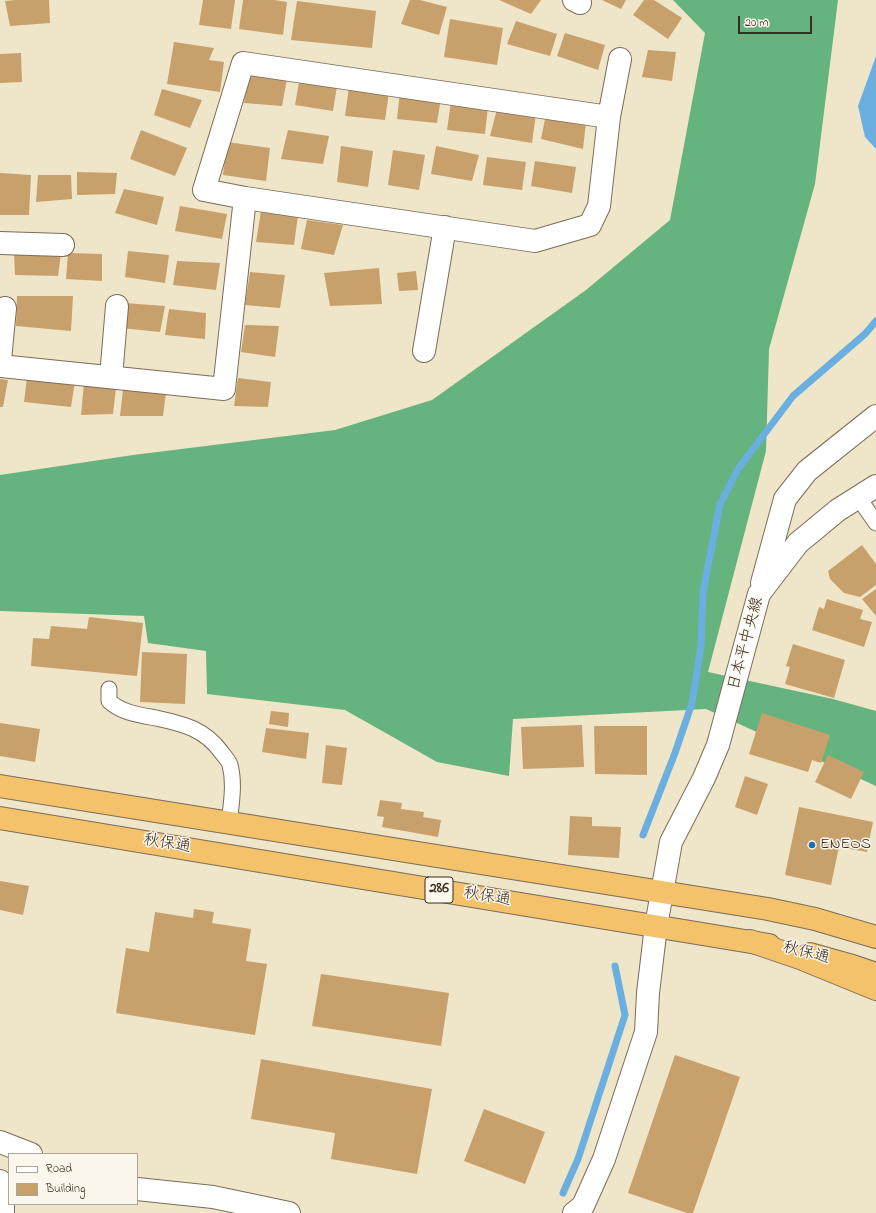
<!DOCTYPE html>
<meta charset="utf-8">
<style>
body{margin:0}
#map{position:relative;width:876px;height:1213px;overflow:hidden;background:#efe6c9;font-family:"Indie Flower",sans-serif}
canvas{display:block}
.legend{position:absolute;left:8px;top:1153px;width:130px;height:52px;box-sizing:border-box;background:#fbf7ec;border:1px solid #aea59a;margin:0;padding:5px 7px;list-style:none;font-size:12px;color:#3b2a1e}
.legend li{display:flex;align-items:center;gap:8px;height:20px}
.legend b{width:20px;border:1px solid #aea59a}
.scale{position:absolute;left:738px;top:16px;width:74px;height:18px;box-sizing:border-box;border:2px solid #3b2a1e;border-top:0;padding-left:5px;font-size:12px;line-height:14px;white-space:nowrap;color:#3b2a1e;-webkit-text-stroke:3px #fbf7ec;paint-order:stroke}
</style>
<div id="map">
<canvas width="876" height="1213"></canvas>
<ul class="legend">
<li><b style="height:5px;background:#fff"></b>Road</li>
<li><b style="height:11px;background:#c8a06b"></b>Building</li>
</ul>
<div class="scale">20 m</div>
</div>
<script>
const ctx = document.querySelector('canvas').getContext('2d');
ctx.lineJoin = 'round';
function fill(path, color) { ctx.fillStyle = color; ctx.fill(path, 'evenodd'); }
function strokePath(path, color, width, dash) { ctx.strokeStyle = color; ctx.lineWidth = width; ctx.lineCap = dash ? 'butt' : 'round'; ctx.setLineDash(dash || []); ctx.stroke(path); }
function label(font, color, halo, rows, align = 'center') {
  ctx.font = font + ' "Indie Flower","Klee One",sans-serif'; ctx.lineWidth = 3; ctx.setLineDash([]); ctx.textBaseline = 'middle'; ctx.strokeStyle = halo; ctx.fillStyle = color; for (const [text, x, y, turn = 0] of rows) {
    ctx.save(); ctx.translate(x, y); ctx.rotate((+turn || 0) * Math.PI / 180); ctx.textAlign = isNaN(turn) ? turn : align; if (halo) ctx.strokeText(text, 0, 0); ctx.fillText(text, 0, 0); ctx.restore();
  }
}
fill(new Path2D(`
 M 673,0 L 838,0 L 815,184 L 769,349 L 766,451 L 708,672 L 833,699 L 876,711 L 876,786 L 706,709 L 513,719 L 509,776 L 437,762 L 345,710 L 207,694 L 206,651 L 148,643 L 144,616 L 0,611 L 0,475 L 133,455 L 335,430 L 432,400 L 586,290 L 670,220 L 705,33 Z`), '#65b37e');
fill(new Path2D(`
 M 876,56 L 876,149 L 865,137 L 858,106 Z`), '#6bafe0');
strokePath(new Path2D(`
 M 643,835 L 675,753 L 692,703 L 701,645 L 703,592 L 720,504 L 738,469 L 793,396 L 865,334 L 876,321
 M 563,1193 L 578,1159 L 625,1015 L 615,966`), '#6bafe0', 7);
fill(new Path2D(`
 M 16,0 L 49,0 L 50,23 L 10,26 L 5,1 Z
 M 203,0 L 235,0 L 231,29 L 199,25 Z
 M 243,0 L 274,0 L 287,2 L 283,35 L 239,29 Z
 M 410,0 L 420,0 L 447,7 L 439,35 L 401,24 Z
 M 499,0 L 541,0 L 531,14 Z
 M 602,0 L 626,0 L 621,9 Z
 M 644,0 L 654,0 L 682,18 L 668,39 L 633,15 Z
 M 297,1 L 376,11 L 372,48 L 291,40 Z
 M 450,19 L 503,28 L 497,65 L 444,57 Z
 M 516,21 L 557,34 L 550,56 L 507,44 Z
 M 565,33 L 605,45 L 598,70 L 557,56 Z
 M 174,42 L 214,48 L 209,60 L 224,62 L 220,92 L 167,84 Z
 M 648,50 L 676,52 L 672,81 L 642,77 Z
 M 21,53 L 22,82 L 0,83 L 0,54 Z
 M 249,74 L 287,79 L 282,106 L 244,103 Z
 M 299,82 L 337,86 L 333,111 L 295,105 Z
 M 349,87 L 389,92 L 385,120 L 345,116 Z
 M 162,89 L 202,100 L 190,128 L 154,115 Z
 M 400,92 L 441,98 L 437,123 L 397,119 Z
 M 451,102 L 488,106 L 485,134 L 447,130 Z
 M 497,109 L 536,114 L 532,143 L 490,136 Z
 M 546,114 L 586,122 L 583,149 L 541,139 Z
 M 141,130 L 187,148 L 175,176 L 130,159 Z
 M 288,130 L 329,136 L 323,164 L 281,159 Z
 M 227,142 L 270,148 L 266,181 L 223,175 Z
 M 341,146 L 373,151 L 368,187 L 337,182 Z
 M 436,146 L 479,155 L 472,181 L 431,174 Z
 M 393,150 L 425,155 L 419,190 L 388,185 Z
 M 487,157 L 526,162 L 522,190 L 483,185 Z
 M 535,161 L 576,167 L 572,193 L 531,186 Z
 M 77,172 L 117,173 L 115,194 L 77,195 Z
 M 0,173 L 31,175 L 29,215 L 0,215 Z
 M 38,175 L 71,175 L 72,199 L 36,202 Z
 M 124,189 L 164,197 L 157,225 L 115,213 Z
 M 180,206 L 227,214 L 222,239 L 175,231 Z
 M 261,211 L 298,215 L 294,245 L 256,242 Z
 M 307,220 L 343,225 L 334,255 L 301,249 Z
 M 128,251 L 169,255 L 165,283 L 125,277 Z
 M 14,253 L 61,254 L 58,276 L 15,275 Z
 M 68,253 L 102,254 L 102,281 L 66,279 Z
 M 177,261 L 220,263 L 216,290 L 173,285 Z
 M 379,268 L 382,304 L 330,306 L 324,273 Z
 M 416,271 L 418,290 L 399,291 L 397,273 Z
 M 250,272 L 285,275 L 280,308 L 245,305 Z
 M 17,296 L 73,296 L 71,331 L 16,326 Z
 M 125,303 L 165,306 L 160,332 L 121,328 Z
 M 169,309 L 206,313 L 205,339 L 165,335 Z
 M 245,325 L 279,326 L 275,357 L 241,352 Z
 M 27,377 L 75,381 L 71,407 L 24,402 Z
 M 238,378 L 271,382 L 268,407 L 234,406 Z
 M 0,379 L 8,380 L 3,407 L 0,407 Z
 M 84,383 L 116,388 L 113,414 L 81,415 Z
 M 123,389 L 166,393 L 163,416 L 120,416 Z
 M 862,545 L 876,564 L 876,585 L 860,597 L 844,593 L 830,579 L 828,571 Z
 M 876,589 L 876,616 L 862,599 Z
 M 827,599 L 863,610 L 860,619 L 872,622 L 864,647 L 812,630 L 819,607 L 824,609 Z
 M 89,617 L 143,623 L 137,676 L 31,666 L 33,638 L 49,639 L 51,626 L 87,629 Z
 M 793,644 L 845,660 L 834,698 L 785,684 L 790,667 L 786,666 Z
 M 142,652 L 187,654 L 185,704 L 140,702 Z
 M 271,711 L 289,713 L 288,727 L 269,724 Z
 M 762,713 L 830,735 L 821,763 L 812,760 L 808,772 L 749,754 Z
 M 0,723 L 40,729 L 35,762 L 0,756 Z
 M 582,725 L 584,767 L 523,769 L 521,727 Z
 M 594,726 L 647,726 L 647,775 L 595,774 Z
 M 266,728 L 309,733 L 306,759 L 262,752 Z
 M 326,745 L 347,748 L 342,785 L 322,783 Z
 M 828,755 L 864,772 L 851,799 L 815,782 Z
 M 745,776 L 768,784 L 757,815 L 735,807 Z
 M 380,800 L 402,803 L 401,809 L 424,812 L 423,817 L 441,820 L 438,837 L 382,827 L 384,817 L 377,816 Z
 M 799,807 L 873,822 L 867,852 L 839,847 L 831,885 L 785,875 Z
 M 570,816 L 592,817 L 592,826 L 621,827 L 619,858 L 568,855 Z
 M 0,881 L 29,886 L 23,915 L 0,910 Z
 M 194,909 L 214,912 L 212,923 L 251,929 L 246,961 L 267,964 L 255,1035 L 116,1013 L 126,948 L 149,952 L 155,912 L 193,918 Z
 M 321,974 L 449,993 L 441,1046 L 312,1026 Z
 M 675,1055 L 740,1077 L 693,1213 L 687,1213 L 628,1193 Z
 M 261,1059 L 432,1089 L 417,1174 L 331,1159 L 335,1133 L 251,1119 Z
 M 484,1109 L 545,1132 L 525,1184 L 464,1161 Z`), '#c8a06b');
const service = new Path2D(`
 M 858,497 L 876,523
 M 109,689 L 109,701 C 122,713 139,715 156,718 C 184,724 205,729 222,753 C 225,757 229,761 230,765 C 235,784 231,805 229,824`);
const minor = new Path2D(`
 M 574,0 L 580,3
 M 243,63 L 609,117 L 599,206 L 590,225 L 535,241 L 245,198 L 204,190 Z
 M 609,117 L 620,59
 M 0,243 L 63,245
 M 424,351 L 445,227
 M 0,360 L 5,308
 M 0,366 L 224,389 L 245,198
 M 111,377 L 117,306
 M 0,1142 L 31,1154
 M 0,1181 L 3,1184 L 3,1213
 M 137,1189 L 213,1197 L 289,1213
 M 574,1213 L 583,1206 L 604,1159 L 646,1032 L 648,993 L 656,926`);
const tertiary = new Path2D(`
 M 762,583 L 785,499 L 807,471 L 876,416
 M 656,926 L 671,842 L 704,778 L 718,745 L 759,594 L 798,543 L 838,510 L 876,486`);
const trunk = new Path2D(`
 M 0,786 L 768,909 L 815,919 L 876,937
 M 0,818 L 769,945
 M 810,954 L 849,965 L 876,974`);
const motorway = new Path2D(`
 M 750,941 L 800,958 L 876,989`);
strokePath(service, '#7a6c5a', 17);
strokePath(minor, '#7a6c5a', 24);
strokePath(tertiary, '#7a6c5a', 24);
strokePath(trunk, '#7a6c5a', 24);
strokePath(motorway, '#7a6c5a', 24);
strokePath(service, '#fff', 15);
strokePath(minor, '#fff', 22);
strokePath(tertiary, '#fff', 22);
strokePath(trunk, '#f3c26a', 22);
strokePath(motorway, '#f3c26a', 22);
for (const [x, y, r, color] of [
 [812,845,4,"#1f6fb2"]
]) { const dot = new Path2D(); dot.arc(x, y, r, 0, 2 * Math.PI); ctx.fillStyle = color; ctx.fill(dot); strokePath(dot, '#fbf7ec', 1.5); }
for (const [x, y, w] of [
 [439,890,28]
]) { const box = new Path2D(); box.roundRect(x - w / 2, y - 13, w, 26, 3); ctx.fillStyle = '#fbf7ec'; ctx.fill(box); strokePath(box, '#3b2a1e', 1); }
label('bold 15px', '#3b2a1e', null, [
 ["286",439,890]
]);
label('16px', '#3b2a1e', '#fbf7ec', [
 ["日本平中央線",747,644,-75],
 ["秋保通",167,845,9],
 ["秋保通",487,898,9],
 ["秋保通",806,954,14]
]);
label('16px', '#3b2a1e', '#fbf7ec', [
 ["ENEOS",820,845]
], 'left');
</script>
